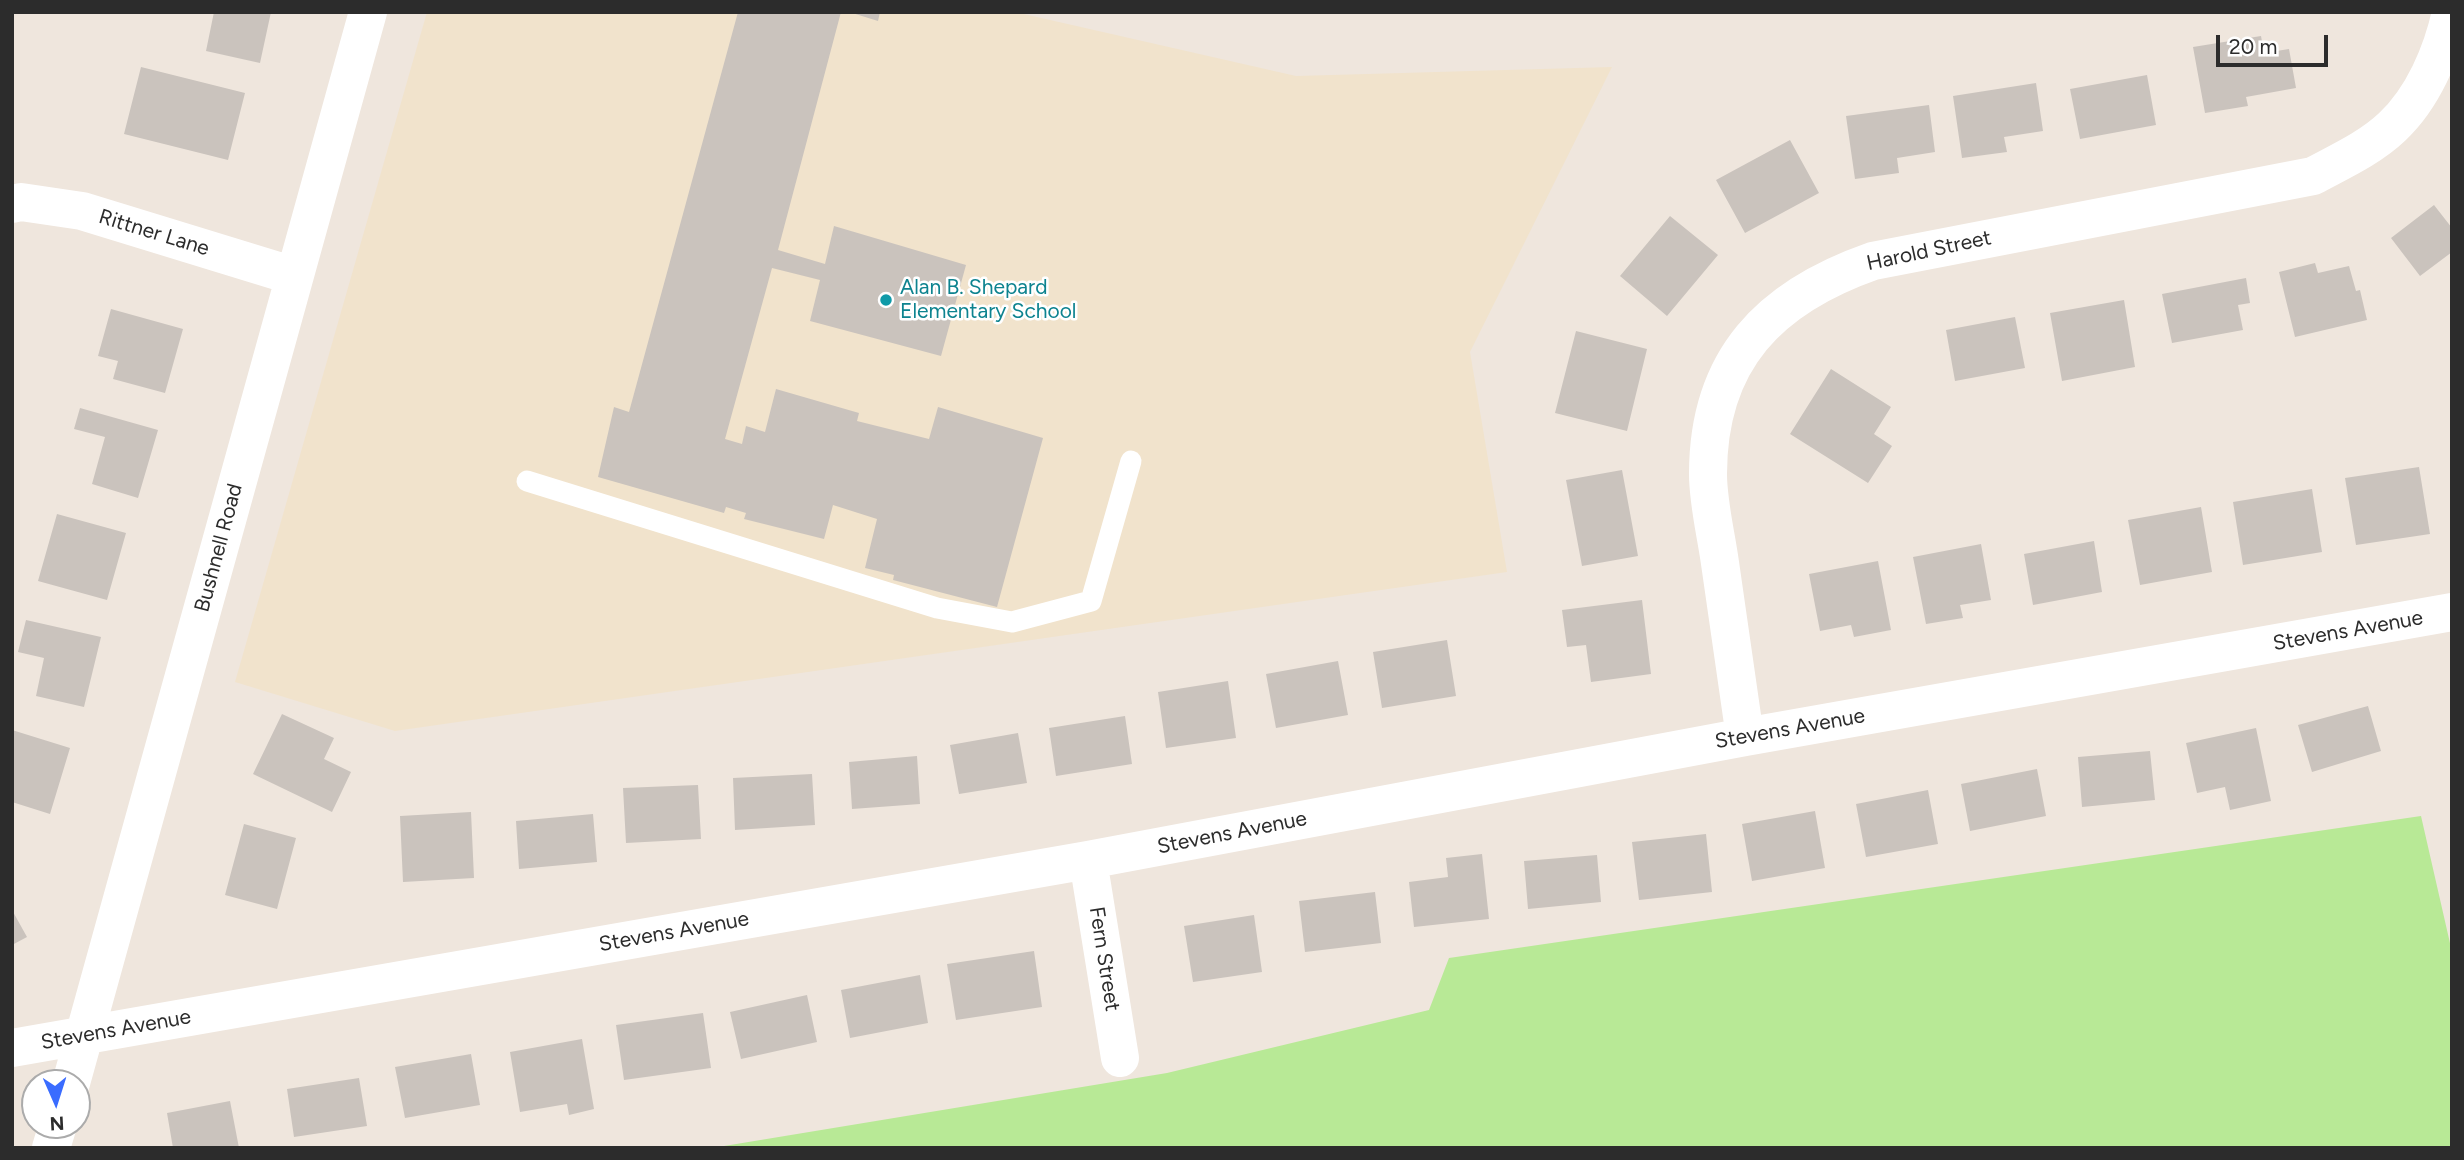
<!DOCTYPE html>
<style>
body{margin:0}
#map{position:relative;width:2464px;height:1160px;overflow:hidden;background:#efe6dd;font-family:Figtree,sans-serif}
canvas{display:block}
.frame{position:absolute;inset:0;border:14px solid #2c2c2c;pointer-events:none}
.north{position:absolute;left:21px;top:1069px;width:70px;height:70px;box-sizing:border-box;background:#fff;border:2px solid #ababab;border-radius:50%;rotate:177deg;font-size:19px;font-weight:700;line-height:28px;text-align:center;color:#2c2c2c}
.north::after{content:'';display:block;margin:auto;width:24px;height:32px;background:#3a6cff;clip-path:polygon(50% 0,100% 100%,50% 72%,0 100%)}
.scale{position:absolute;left:2216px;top:35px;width:112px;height:32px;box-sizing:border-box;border:4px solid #2c2c2c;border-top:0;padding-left:9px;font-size:21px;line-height:24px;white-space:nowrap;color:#2c2c2c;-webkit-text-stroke:5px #fff;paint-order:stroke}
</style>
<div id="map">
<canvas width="2464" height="1160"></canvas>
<div class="frame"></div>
<div class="north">N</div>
<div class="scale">20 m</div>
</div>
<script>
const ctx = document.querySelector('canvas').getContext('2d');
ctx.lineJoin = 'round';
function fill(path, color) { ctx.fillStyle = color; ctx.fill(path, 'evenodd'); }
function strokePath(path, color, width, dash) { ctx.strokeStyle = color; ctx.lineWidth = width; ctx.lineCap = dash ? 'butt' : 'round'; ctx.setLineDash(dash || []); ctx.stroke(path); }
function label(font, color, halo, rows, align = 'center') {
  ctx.font = font + ' Figtree,sans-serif'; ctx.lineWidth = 5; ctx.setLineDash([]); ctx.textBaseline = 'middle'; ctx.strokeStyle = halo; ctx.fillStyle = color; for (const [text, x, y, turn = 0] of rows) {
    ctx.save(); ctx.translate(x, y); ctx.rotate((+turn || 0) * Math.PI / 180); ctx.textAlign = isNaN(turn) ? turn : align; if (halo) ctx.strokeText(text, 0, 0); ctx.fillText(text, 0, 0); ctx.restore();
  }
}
fill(new Path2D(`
 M 427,12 L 1015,12 L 1296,76 L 1612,67 L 1470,352 L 1507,572 L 395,731 L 235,682 Z`), '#f1e3cc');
fill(new Path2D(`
 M 2421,816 L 2452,952 L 2452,1148 L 712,1148 L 1167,1073 L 1429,1010 L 1449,958 Z`), '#b8e996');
fill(new Path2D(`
 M 214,12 L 271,12 L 260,63 L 206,51 Z
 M 738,12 L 841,12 L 778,250 L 825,264 L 834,226 L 966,265 L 941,356 L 810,321 L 820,280 L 772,268 L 725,439 L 742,444 L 746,426 L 765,432 L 776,389 L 859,413 L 857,421 L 929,439 L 938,407 L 1043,438 L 997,607 L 893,580 L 894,575 L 865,568 L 877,519 L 833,505 L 824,539 L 744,519 L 746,513 L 726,507 L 724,513 L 598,477 L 614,407 L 629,412 Z
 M 849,12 L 880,12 L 878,21 Z
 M 2261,36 L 2264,53 L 2289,49 L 2296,88 L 2246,97 L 2248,106 L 2205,113 L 2193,47 Z
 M 141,67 L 245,93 L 228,160 L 124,134 Z
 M 2147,75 L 2156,125 L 2080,139 L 2070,89 Z
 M 2036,83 L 2043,131 L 2004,137 L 2007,152 L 1962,158 L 1953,96 Z
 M 1929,105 L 1935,152 L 1897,158 L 1899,173 L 1855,179 L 1846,116 Z
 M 1790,140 L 1819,193 L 1745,233 L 1716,180 Z
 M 2434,205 L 2452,228 L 2452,252 L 2420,276 L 2391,238 Z
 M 1670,216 L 1718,255 L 1667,316 L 1620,276 Z
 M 2315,263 L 2318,273 L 2349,266 L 2356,291 L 2360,290 L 2367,320 L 2295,337 L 2279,272 Z
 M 2246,278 L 2250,303 L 2238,305 L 2243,330 L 2172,343 L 2162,294 Z
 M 2124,300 L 2135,367 L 2062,381 L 2050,313 Z
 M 111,309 L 183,329 L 165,393 L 113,379 L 118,361 L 98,356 Z
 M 2015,317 L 2025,368 L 1955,381 L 1946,330 Z
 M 1576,331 L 1647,349 L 1627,431 L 1555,413 Z
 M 1831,369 L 1891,407 L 1874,434 L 1892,446 L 1868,483 L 1790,434 Z
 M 80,408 L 158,430 L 138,498 L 92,484 L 105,437 L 74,429 Z
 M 2419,467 L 2430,534 L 2356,545 L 2345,478 Z
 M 1622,470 L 1638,556 L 1582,566 L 1566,480 Z
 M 2312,489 L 2322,552 L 2243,565 L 2233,502 Z
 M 2201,507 L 2212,572 L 2140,585 L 2128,520 Z
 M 57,514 L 126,533 L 107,600 L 38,581 Z
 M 2094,541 L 2102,592 L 2033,605 L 2024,554 Z
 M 1981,544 L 1991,600 L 1960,605 L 1963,618 L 1926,624 L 1913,557 Z
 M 1878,561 L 1891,630 L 1854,637 L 1851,625 L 1820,631 L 1809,574 Z
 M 1642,600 L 1651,674 L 1591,682 L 1586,645 L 1567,647 L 1562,610 Z
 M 26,620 L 101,637 L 84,707 L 36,696 L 44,658 L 18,652 Z
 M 1447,640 L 1456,696 L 1382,708 L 1373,652 Z
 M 1338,661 L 1348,715 L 1276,728 L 1266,674 Z
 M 1228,681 L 1236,738 L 1166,748 L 1158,692 Z
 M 2368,706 L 2381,751 L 2312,772 L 2298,725 Z
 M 282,714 L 334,738 L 324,759 L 351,772 L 332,812 L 253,774 Z
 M 1125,716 L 1132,764 L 1056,776 L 1049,728 Z
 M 2256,728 L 2271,801 L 2230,810 L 2225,787 L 2197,793 L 2186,743 Z
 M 12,730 L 70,748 L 50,814 L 12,802 Z
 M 1018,733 L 1027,783 L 959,794 L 950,745 Z
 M 2150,751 L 2155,800 L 2082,807 L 2078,757 Z
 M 917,756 L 920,804 L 852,809 L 849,762 Z
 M 2037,769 L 2046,816 L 1970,831 L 1961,784 Z
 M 812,774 L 815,825 L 735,830 L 733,778 Z
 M 698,785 L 701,839 L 626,843 L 623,788 Z
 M 1928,790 L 1938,844 L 1866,857 L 1856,804 Z
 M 1815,811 L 1825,868 L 1752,881 L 1742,824 Z
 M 471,812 L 474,878 L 403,882 L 400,816 Z
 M 593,814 L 597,862 L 519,869 L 516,821 Z
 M 244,824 L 296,838 L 277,909 L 225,895 Z
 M 1706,834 L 1712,892 L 1639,900 L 1632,842 Z
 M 1482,854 L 1489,919 L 1414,927 L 1409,882 L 1448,877 L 1446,858 Z
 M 1597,855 L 1601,902 L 1528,909 L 1524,861 Z
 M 1375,892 L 1381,943 L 1305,952 L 1299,901 Z
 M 12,910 L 27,937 L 12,945 Z
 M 1254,915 L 1262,972 L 1193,982 L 1184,926 Z
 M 1034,951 L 1042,1007 L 956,1020 L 947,964 Z
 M 920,975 L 928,1023 L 850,1038 L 841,990 Z
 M 807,995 L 817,1042 L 741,1059 L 730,1012 Z
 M 703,1013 L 711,1068 L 624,1080 L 616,1025 Z
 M 582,1039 L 594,1109 L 569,1115 L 567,1104 L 520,1112 L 510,1052 Z
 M 471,1054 L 480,1105 L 405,1118 L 395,1067 Z
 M 359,1078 L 367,1126 L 294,1137 L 287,1089 Z
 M 230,1101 L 239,1148 L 173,1148 L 167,1113 Z`), '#cac3bd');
strokePath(new Path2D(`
 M 527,481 L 937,608 L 1012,622 L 1091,601 L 1131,461`), '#fff', 21);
strokePath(new Path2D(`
 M 12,204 L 21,202 L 82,211 L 294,276
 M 1745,737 C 1737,679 1728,621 1720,563 C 1716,534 1708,503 1708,474 C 1708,359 1770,297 1873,261 L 2313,176 C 2339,162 2370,148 2392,127 C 2423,98 2442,53 2451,12
 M 1088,860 L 1120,1058
 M 12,1048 L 1088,860 L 1745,737 L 2452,612
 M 71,1083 L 368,12
 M 51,1148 L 58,1125`), '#fff', 38);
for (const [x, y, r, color] of [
 [886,300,7,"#0f9aa8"]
]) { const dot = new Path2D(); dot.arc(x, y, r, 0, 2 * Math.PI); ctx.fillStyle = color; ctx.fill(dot); strokePath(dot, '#fff', 2.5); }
label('21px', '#2c2c2c', '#fff', [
 ["Rittner Lane",154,233,17],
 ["Harold Street",1929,251,-12],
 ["Bushnell Road",219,548,-75],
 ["Stevens Avenue",2348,631,-10],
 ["Stevens Avenue",1790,729,-10],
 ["Stevens Avenue",1232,833,-11],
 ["Stevens Avenue",674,932,-10],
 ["Fern Street",1104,959,81],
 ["Stevens Avenue",116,1030,-10]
]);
label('21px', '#0d838f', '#fff', [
 ["Alan B. Shepard",900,288],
 ["Elementary School",900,312]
], 'left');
</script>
